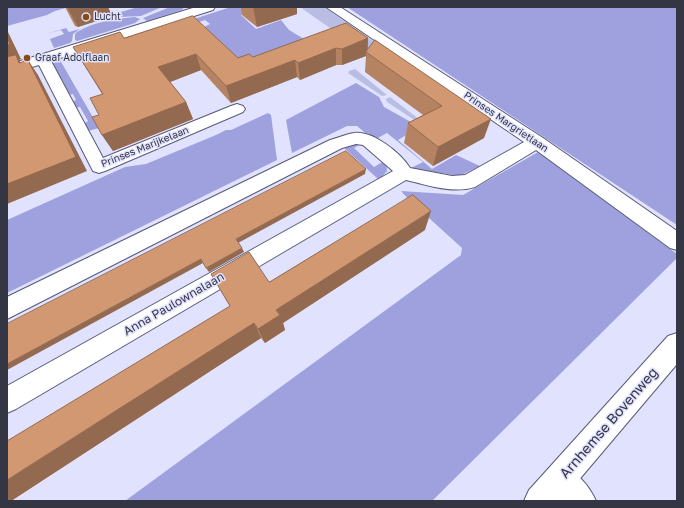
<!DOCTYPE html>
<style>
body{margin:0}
#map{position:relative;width:684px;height:508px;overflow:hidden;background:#e0e2fe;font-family:"Golos Text",sans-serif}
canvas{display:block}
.frame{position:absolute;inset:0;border:8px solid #353644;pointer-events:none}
</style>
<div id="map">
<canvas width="684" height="508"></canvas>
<div class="frame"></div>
</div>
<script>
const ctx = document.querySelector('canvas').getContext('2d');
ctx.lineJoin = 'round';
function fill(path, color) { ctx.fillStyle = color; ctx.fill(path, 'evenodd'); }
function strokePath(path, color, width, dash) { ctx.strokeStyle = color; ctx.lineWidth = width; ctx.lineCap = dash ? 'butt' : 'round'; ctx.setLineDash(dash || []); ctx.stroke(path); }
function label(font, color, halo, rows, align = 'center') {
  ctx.font = font + ' "Golos Text",sans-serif'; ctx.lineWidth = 3; ctx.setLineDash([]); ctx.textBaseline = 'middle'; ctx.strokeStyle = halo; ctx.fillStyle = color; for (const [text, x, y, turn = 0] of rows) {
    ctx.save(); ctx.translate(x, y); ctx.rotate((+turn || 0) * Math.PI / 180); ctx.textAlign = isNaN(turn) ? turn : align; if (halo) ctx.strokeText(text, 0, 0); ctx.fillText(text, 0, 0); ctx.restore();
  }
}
fill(new Path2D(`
 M 300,7 L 324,7 L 380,46 L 364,52 Z
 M 355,69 L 387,95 L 382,96 L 348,73 L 349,71 Z
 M 390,97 L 457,148 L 387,102 L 386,99 Z`), '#babde3');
fill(new Path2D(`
 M 7,7 L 69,7 L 55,11 L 47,15 L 7,26 Z
 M 138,7 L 162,7 L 141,16 L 120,17 L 123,16 L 121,12 Z
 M 170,7 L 184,7 L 182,10 L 147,21 L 143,18 Z
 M 231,7 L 266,7 L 241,15 L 256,29 L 281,20 L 289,30 L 304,39 L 246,71 L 202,28 L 210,24 L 205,20 L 196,23 L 194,19 Z
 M 347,7 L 677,7 L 677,225 Z
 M 135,17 L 140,19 L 135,23 L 77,41 L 75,40 L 75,34 L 77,32 C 96,21 114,19 135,17 Z
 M 66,28 L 69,32 L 80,29 L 73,34 L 72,41 L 70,43 L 54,48 L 50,39 L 64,34 L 61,30 L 46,34 Z
 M 60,60 L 99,128 L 88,131 L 84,124 L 88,121 L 80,107 L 75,108 L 72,102 L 76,100 L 73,94 L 68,95 L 61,87 L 65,85 L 53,64 L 49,65 Z
 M 356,83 L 379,97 L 384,107 L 420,127 L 398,140 L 432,169 L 456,155 L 480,166 L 459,176 L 411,168 L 423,162 L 387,133 L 374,140 L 357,126 L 347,126 L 292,153 L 286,120 Z
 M 268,113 L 271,115 L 277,160 L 7,293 L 7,220 L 125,167 L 146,164 L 216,135 L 226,130 L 231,130 Z
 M 352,143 L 363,143 L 354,148 L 374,167 L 386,160 L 387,171 L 380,179 L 378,179 L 342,146 Z
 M 538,152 L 677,254 L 677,258 L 432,501 L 125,501 L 461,255 L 462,248 L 408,199 L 401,191 L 463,195 Z`), '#9ea1de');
const minor = new Path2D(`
 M 196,7 L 215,7 L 213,10 L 51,61 L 103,158 L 231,106 L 237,104 L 243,106 L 245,109 L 243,112 L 105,171 L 99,173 L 93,171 L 39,65 L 7,74 L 7,65 Z
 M 326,7 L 340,7 L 543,138 L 677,231 L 677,250 L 670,248 L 536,150 L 475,187 C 452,194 428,185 406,180 L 16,409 L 7,413 L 7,386 L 393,171 L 363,145 L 356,144 L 342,148 L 7,319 L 7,297 L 330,140 C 338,138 346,134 354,133 C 372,130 401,153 410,168 L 452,176 L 465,175 L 524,142 Z
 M 560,464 C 576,471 589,485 596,501 L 561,501 L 550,489 L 545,479 L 550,469 Z`);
const major = new Path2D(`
 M 677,333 L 677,364 L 561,501 L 524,501 L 529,490 L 668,336 Z`);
strokePath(minor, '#575977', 2);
strokePath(major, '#575977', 2);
fill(minor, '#fff');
fill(major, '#fff');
fill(new Path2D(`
 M 65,7 L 108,7 L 112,16 L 78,27 L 75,26 Z
 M 241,7 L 297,7 L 297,14 L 257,27 L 242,15 Z
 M 124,38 L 238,58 L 253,57 L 368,38 L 368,50 L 375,40 L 484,138 L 433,166 L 404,143 L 408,123 L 423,115 L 365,72 L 366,56 L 342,65 L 336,65 L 300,80 L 297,77 L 231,103 L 201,70 L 170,82 L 186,102 L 193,119 L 113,151 L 102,135 L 99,115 L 102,94 L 73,47 Z
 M 425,230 L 283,323 L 285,330 L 265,343 L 261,338 L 11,501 L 7,501 L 230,306 L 211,274 L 269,282 Z`), '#b58362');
fill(new Path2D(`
 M 67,7 L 108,7 L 112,16 L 78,27 Z
 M 253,7 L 297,7 L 297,14 L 257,27 Z
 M 7,30 L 21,59 L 19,60 L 26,70 L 7,64 Z
 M 368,38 L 367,53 L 366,52 L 366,56 L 342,65 L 342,49 Z
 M 336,48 L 336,65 L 300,80 L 298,63 Z
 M 196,54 L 201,70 L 165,84 L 158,67 Z
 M 28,60 L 38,75 L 87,171 L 7,204 L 7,184 Z
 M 295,60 L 297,77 L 231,103 L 226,86 Z
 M 186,102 L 193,119 L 113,151 L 102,135 Z
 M 491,119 L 484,138 L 433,166 L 438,147 Z
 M 366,169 L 365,174 L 238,243 L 236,239 Z
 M 431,211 L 425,230 L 283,323 L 285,330 L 265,343 L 258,329 L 276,310 Z
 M 242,248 L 244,252 L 209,272 L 206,268 Z
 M 201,259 L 203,263 L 7,370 L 7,364 Z
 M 254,323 L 261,338 L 11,501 L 7,501 L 7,480 Z`), '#936a50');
const building = new Path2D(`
 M 193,16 L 238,58 L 249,54 L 253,57 L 346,23 L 368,38 L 342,49 L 336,48 L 298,63 L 295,60 L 226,86 L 196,54 L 158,67 L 186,102 L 102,135 L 92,117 L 99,115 L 90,98 L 103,94 L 73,47 L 120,32 L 124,38 Z
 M 7,38 L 10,44 L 7,45 Z
 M 375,40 L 491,119 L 438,147 L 408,123 L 442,106 L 366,52 Z
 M 16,55 L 19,63 L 28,60 L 76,157 L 7,184 L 7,57 Z
 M 346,151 L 366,169 L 236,239 L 242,248 L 206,268 L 201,259 L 7,364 L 7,324 Z
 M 413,195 L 431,211 L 276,310 L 280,315 L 258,329 L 254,323 L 7,480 L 7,441 L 230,306 L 211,274 L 249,252 L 269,282 Z`);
fill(building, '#d29872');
strokePath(building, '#936a50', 1);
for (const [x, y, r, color] of [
 [86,17,4,"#8b4a15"],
 [27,58,4,"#8b4a15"]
]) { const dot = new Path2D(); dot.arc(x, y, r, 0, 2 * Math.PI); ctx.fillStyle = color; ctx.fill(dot); strokePath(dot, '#e0e2fe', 1.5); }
label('10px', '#353644', '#e0e2fe', [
 ["Lucht",94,17],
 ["Graaf Adolflaan",35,58]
], 'left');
label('10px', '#353644', '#e0e2fe', [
 ["Prinses Margrietlaan",506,122,34],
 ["Prinses Marijkelaan",145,147,-22]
]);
label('12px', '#353644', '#e0e2fe', [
 ["Anna Paulownalaan",174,304,-30]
]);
label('14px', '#353644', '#e0e2fe', [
 ["Arnhemse Bovenweg",609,423,-49]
]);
</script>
